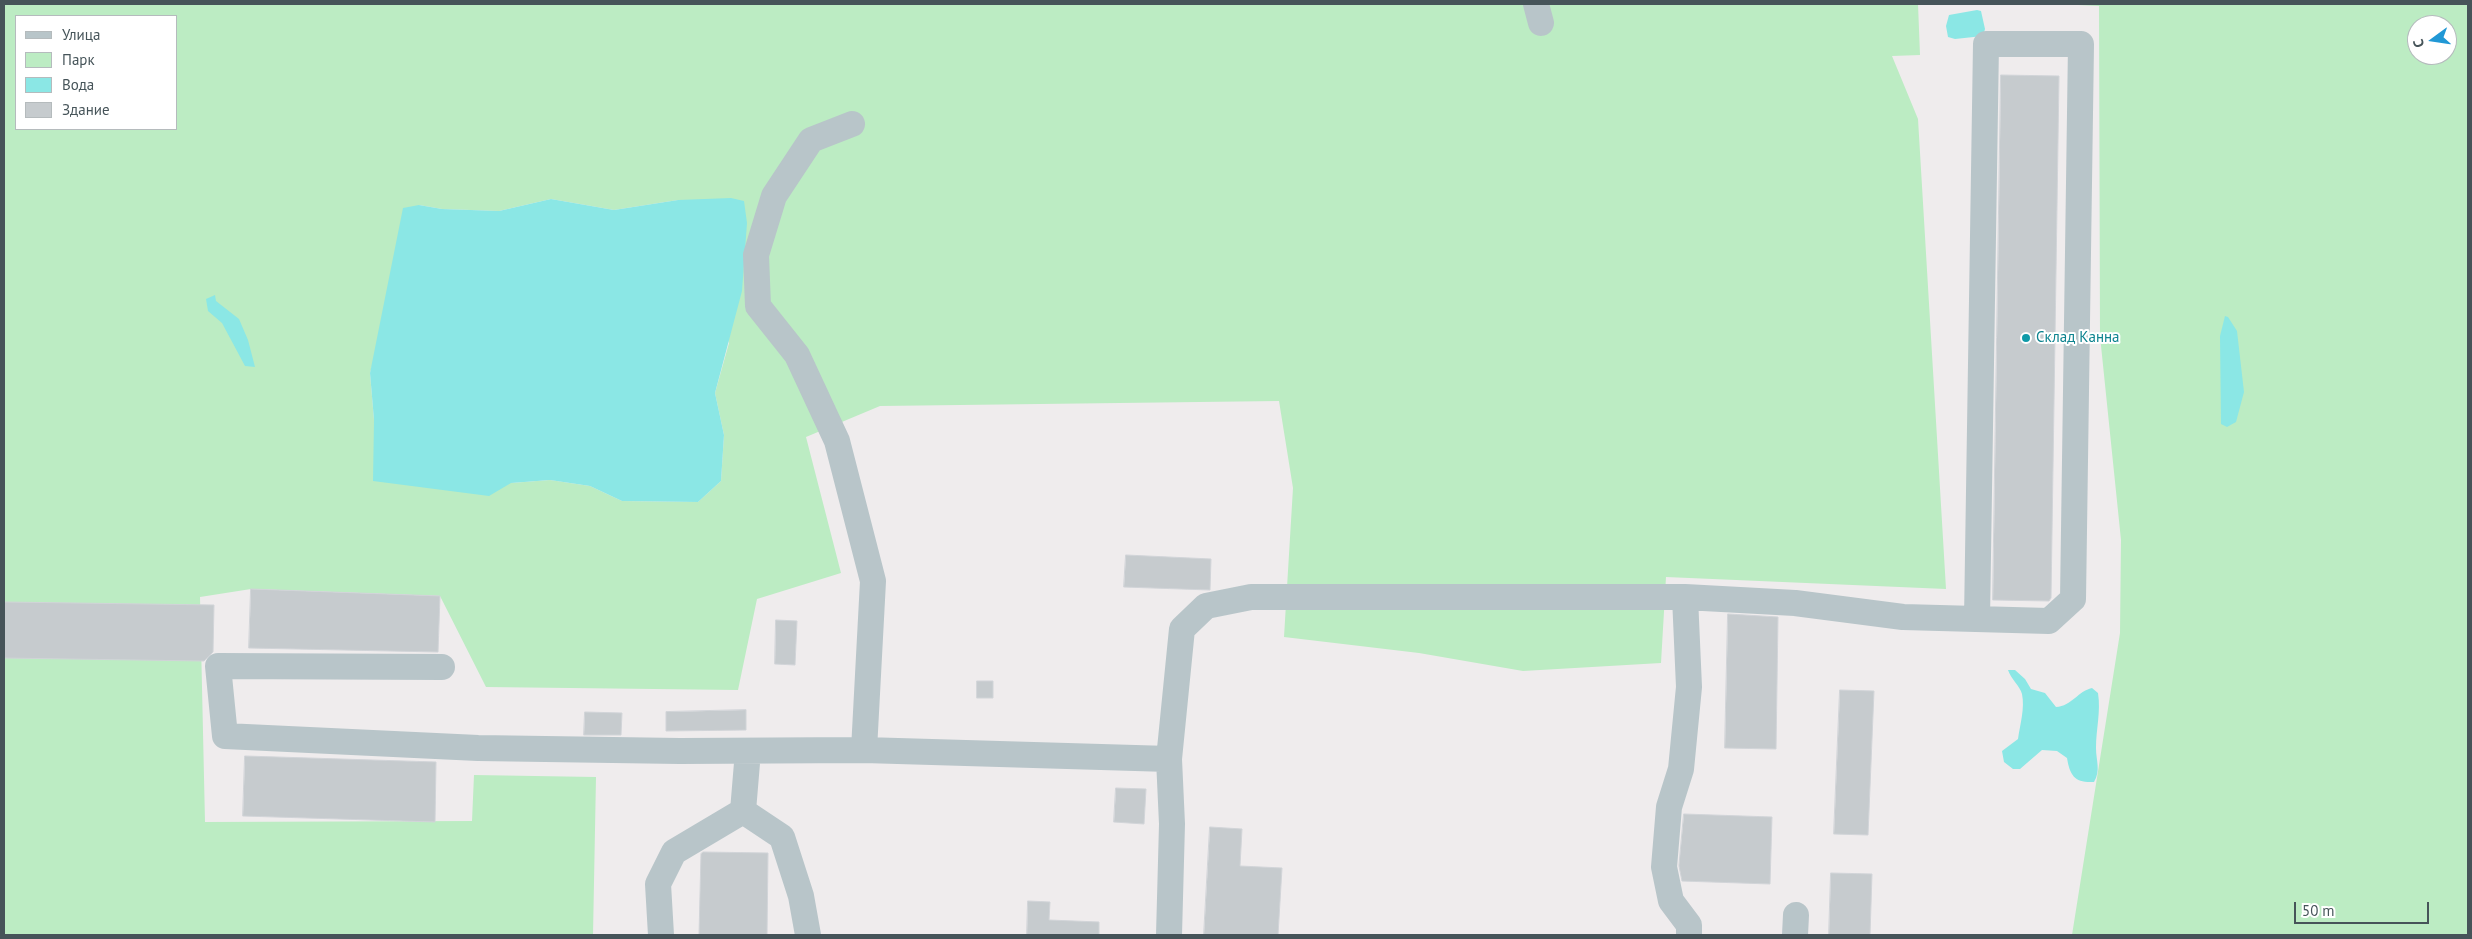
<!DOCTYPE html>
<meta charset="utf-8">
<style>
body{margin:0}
#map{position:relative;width:2472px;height:939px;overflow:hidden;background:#efeced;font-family:"PT Sans",sans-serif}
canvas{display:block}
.frame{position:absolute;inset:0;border:5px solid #465459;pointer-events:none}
.legend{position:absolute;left:15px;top:15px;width:162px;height:115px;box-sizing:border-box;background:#fff;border:1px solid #b5bbbd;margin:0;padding:6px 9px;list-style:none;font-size:15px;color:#465459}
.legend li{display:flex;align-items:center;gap:10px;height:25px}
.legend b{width:25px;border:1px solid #b5bbbd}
.north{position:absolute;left:2407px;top:15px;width:50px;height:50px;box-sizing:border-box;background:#fff;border:1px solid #b5bbbd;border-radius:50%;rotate:256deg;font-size:14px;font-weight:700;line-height:20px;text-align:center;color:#465459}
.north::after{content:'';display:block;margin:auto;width:18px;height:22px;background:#2198d5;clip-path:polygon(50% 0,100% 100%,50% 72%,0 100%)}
.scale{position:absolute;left:2294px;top:902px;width:135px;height:22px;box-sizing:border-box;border:2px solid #465459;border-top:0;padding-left:6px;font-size:15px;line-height:18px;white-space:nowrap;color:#465459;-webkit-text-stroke:4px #fff;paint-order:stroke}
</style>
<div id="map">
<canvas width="2472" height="939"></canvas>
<div class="frame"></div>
<ul class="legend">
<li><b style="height:6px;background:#b8c5c9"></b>Улица</li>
<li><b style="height:14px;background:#bcecc3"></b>Парк</li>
<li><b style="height:14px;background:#8be7e5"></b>Вода</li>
<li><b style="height:14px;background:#c6cbce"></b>Здание</li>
</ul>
<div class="north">С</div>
<div class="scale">50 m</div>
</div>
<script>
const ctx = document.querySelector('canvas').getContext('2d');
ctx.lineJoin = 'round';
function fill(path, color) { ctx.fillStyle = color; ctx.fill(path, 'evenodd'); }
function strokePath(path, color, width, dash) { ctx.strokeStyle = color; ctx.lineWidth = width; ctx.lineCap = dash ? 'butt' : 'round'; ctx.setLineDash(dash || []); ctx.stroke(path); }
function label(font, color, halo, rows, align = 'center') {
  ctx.font = font + ' "PT Sans",sans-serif'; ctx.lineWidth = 4; ctx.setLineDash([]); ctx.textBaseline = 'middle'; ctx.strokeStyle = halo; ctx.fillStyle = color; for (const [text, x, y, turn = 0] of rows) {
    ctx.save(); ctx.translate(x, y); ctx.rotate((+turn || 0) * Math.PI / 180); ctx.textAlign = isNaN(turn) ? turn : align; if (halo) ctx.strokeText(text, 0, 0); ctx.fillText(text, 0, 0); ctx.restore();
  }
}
fill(new Path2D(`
 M 4,4 L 1918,4 L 1920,55 L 1892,56 L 1918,119 L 1946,589 L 1666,577 L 1661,663 L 1523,671 L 1419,653 L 1284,637 L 1293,488 L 1279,401 L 880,406 L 806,437 L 841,573 L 757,599 L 738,690 L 486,687 L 440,596 L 251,589 L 200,597 L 205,822 L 472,821 L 474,775 L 596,777 L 593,935 L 4,935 ZM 16,16 L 176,16 L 176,129 L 16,129 ZM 551,199 L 614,210 L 678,200 L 729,343 L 715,393 L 724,435 L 721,481 L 698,502 L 622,501 L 590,486 L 550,480 L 511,483 L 374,420 L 370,373 L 419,205 L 442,209 L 499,211 Z
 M 2057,4 L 2468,4 L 2468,935 L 2072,935 L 2120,633 L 2121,540 L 2100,336 L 2099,6 ZM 2417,25 L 2447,25 L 2447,55 L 2417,55 Z`), '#bcecc3');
fill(new Path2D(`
 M 1977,10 L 1981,11 L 1985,29 L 1983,36 L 1955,39 L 1948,37 L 1946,26 L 1949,15 Z
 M 731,198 L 744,201 L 747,223 L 742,291 L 715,393 L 724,435 L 721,481 L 698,502 L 622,501 L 590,486 L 550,480 L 511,483 L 489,496 L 373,481 L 374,420 L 370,373 L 403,208 L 419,205 L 442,209 L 499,211 L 551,199 L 614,210 L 678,200 Z
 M 215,295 L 216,301 L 239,319 L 248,340 L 255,367 L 245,366 L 222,323 L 208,311 L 206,299 Z
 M 2225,316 L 2228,317 L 2237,331 L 2244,392 L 2236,422 L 2227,427 L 2221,424 L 2220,336 Z
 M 2008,670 L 2015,670 L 2025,679 L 2031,689 L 2045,693 L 2056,707 C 2072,706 2078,691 2092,688 L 2098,693 C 2101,712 2096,729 2096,748 C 2096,761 2101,770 2094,782 C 2075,783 2070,776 2067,758 L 2057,751 L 2042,750 L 2020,769 L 2013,769 L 2004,762 L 2002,751 L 2018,739 C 2020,725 2025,708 2022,694 C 2020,686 2011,679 2008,670 Z`), '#8be7e5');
const building = new Path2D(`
 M 2001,75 L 2059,76 L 2051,598 L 2049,601 L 1993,600 Z
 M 1126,555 L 1211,559 L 1210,590 L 1124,587 Z
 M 251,589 L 440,596 L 438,652 L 249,648 Z
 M 4,602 L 214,605 L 213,652 L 204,661 L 4,658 Z
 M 1728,614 L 1778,617 L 1776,749 L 1725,748 Z
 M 776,620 L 797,621 L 795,665 L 775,664 Z
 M 977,681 L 993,681 L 993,698 L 977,698 Z
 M 1840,690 L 1874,691 L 1868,835 L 1834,834 Z
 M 746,710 L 746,730 L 666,731 L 666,712 Z
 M 585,712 L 622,713 L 621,735 L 584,735 Z
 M 245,756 L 436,762 L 435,822 L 243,816 Z
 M 1116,788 L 1146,789 L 1144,824 L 1114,822 Z
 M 1684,814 L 1772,817 L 1770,884 L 1682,881 L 1679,866 Z
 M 1210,827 L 1242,829 L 1240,866 L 1282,868 L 1278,935 L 1204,935 Z
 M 703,852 L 768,853 L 767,935 L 699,935 L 701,854 Z
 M 1831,873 L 1872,874 L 1870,935 L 1829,935 Z
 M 1028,901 L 1050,902 L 1049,920 L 1099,922 L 1099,935 L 1027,935 Z`);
fill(building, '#c6cbce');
strokePath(building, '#d1d4d8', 1);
strokePath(new Path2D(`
 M 1536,4 L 1541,23
 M 852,124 L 811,140 L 774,196 L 756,255 L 758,306 L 797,355 L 837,441 L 873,581 L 864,750
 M 1685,597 L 1689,687 L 1681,769 L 1669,807 L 1664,867 L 1671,901 L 1689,925 L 1689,935
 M 442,667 L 218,666 L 225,736 L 478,748 L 680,751 L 864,750 L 1169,759
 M 748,751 L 743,811 L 782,837 L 801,896 L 808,935
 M 661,935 L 658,884 L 674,852 L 743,811
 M 1169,935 L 1172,824 L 1169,759 L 1182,629 L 1206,606 L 1251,597 L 1685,597 L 1795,603 L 1903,617 L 2049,621 L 2073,599 L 2081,44 L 1986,44 L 1977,619
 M 1795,935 L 1796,915`), '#b8c5c9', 26);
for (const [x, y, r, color] of [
 [2026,338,5,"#0f9aa8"]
]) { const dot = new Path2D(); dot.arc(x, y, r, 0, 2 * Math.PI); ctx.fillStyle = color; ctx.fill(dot); strokePath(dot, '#fff', 2); }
label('15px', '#0d838f', '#fff', [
 ["Склад Канна",2036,338]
], 'left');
</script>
